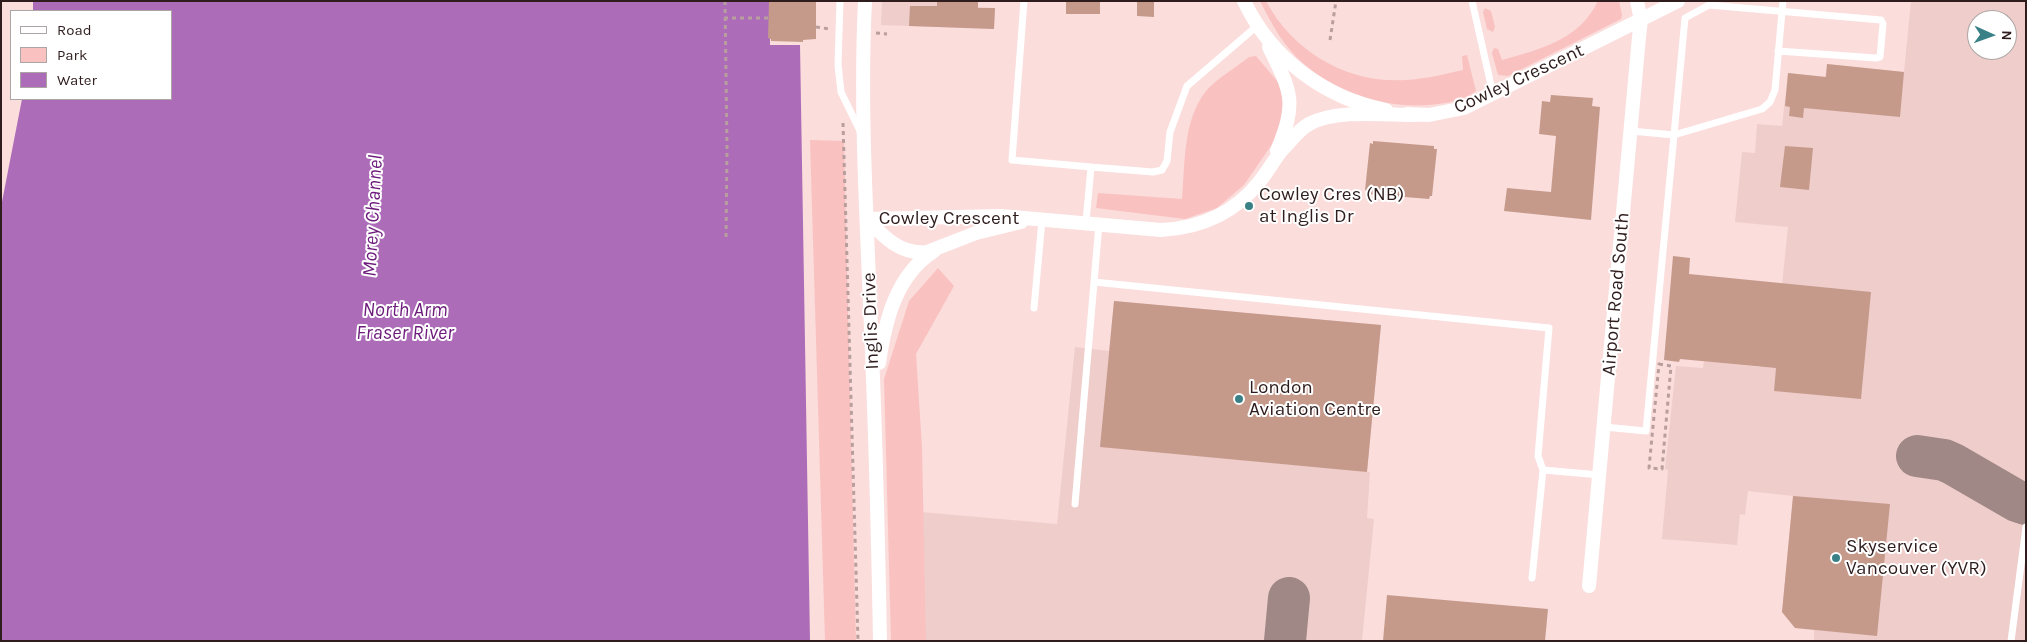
<!DOCTYPE html>
<style>
body{margin:0}
#map{position:relative;width:2027px;height:642px;overflow:hidden;background:#fbdddc;font-family:Karla,sans-serif}
canvas{display:block}
.frame{position:absolute;inset:0;border:2px solid #2f1d1d;pointer-events:none}
.legend{position:absolute;left:10px;top:10px;width:162px;height:90px;box-sizing:border-box;background:#fff;border:1px solid #aca5a5;margin:0;padding:6px 9px;list-style:none;font-size:15px;color:#2f1d1d}
.legend li{display:flex;align-items:center;gap:10px;height:25px}
.legend b{width:25px;border:1px solid #aca5a5}
.north{position:absolute;left:1967px;top:10px;width:50px;height:50px;box-sizing:border-box;background:#fff;border:1px solid #aca5a5;border-radius:50%;rotate:92deg;font-size:14px;font-weight:700;line-height:20px;text-align:center;color:#2f1d1d}
.north::after{content:'';display:block;margin:auto;width:18px;height:22px;background:#398186;clip-path:polygon(50% 0,100% 100%,50% 72%,0 100%)}
</style>
<div id="map">
<canvas width="2027" height="642"></canvas>
<div class="frame"></div>
<ul class="legend">
<li><b style="height:6px;background:#fff"></b>Road</li>
<li><b style="height:14px;background:#f9c2c0"></b>Park</li>
<li><b style="height:14px;background:#ac6cb8"></b>Water</li>
</ul>
<div class="north">N</div>
</div>
<script>
const ctx = document.querySelector('canvas').getContext('2d');
ctx.lineJoin = 'round';
function fill(path, color) { ctx.fillStyle = color; ctx.fill(path, 'evenodd'); }
function strokePath(path, color, width, dash) { ctx.strokeStyle = color; ctx.lineWidth = width; ctx.lineCap = dash ? 'butt' : 'round'; ctx.setLineDash(dash || []); ctx.stroke(path); }
function label(font, color, halo, rows, align = 'center') {
  ctx.font = font + ' Karla,sans-serif'; ctx.lineWidth = 4; ctx.setLineDash([]); ctx.textBaseline = 'middle'; ctx.strokeStyle = halo; ctx.fillStyle = color; for (const [text, x, y, turn = 0] of rows) {
    ctx.save(); ctx.translate(x, y); ctx.rotate((+turn || 0) * Math.PI / 180); ctx.textAlign = isNaN(turn) ? turn : align; if (halo) ctx.strokeText(text, 0, 0); ctx.fillText(text, 0, 0); ctx.restore();
  }
}
fill(new Path2D(`
 M 882,1 L 978,1 L 978,7 L 995,8 L 994,29 L 881,25 Z
 M 1911,1 L 2026,1 L 2026,641 L 1814,641 L 1814,630 L 1795,628 L 1782,612 L 1793,496 L 1748,491 L 1745,515 L 1740,514 L 1737,545 L 1662,539 L 1668,470 L 1665,469 L 1676,366 L 1703,368 L 1704,361 L 1760,367 L 1776,343 L 1788,227 L 1735,222 L 1742,152 L 1755,153 L 1757,124 L 1782,126 L 1788,73 L 1825,77 L 1827,64 L 1904,72 ZM 1977,20 L 2007,20 L 2007,50 L 1977,50 Z
 M 1114,301 L 1381,325 L 1367,472 L 1370,472 L 1367,518 L 1374,519 L 1362,641 L 922,641 L 921,512 L 1057,524 L 1075,347 L 1109,351 Z`), '#efcdcb');
fill(new Path2D(`
 M 1260,1 L 1266,1 C 1293,52 1348,84 1406,80 C 1425,79 1445,74 1463,70 L 1462,56 L 1467,55 L 1476,91 C 1467,98 1456,101 1445,103 C 1397,112 1341,96 1304,64 C 1284,47 1272,25 1260,1 Z
 M 1598,1 L 1619,1 L 1622,15 L 1621,19 L 1508,76 L 1498,75 L 1492,53 L 1494,48 L 1498,49 L 1502,60 C 1541,49 1579,40 1598,1 Z
 M 1485,8 L 1491,11 L 1495,27 L 1493,32 L 1487,29 L 1483,12 Z
 M 1256,56 L 1278,82 L 1281,91 L 1284,109 L 1277,137 L 1244,185 L 1217,208 L 1185,219 L 1096,208 L 1098,193 L 1182,199 C 1185,163 1183,120 1206,91 C 1216,79 1237,67 1249,57 Z
 M 810,140 L 844,141 L 856,641 L 825,641 Z
 M 938,268 L 954,286 L 916,354 L 922,447 L 926,641 L 891,641 L 884,379 L 909,301 Z`), '#f9c2c0');
fill(new Path2D(`
 M 33,1 L 770,1 L 770,45 L 800,45 L 810,641 L 1,641 L 1,207 L 22,99 L 171,99 L 171,11 L 33,11 Z`), '#ac6cb8');
strokePath(new Path2D(`
 M 1917,456 L 1944,460 L 1953,464 L 2017,501 L 2026,504
 M 1285,641 L 1289,598`), '#a08887', 42);
fill(new Path2D(`
 M 769,1 L 816,1 L 816,39 L 803,40 L 803,42 L 771,41 L 771,39 L 768,38 Z
 M 937,1 L 978,1 L 978,8 L 995,8 L 994,29 L 909,26 L 910,6 L 937,6 Z
 M 1066,1 L 1100,1 L 1100,14 L 1066,14 Z
 M 1137,1 L 1154,1 L 1154,17 L 1137,16 Z
 M 1827,64 L 1904,72 L 1900,117 L 1804,108 L 1803,118 L 1789,116 L 1790,107 L 1785,106 L 1788,73 L 1826,77 Z
 M 1551,95 L 1593,98 L 1592,106 L 1600,107 L 1591,220 L 1504,211 L 1507,188 L 1551,192 L 1556,136 L 1539,134 L 1542,101 L 1550,102 Z
 M 1373,141 L 1434,146 L 1434,149 L 1437,149 L 1432,196 L 1430,196 L 1429,199 L 1368,194 L 1368,191 L 1365,190 L 1370,143 L 1373,144 Z
 M 1785,146 L 1813,148 L 1809,190 L 1780,187 Z
 M 1673,256 L 1690,258 L 1689,274 L 1871,292 L 1861,399 L 1774,391 L 1776,368 L 1680,359 L 1679,362 L 1664,360 Z
 M 1114,301 L 1381,325 L 1367,472 L 1100,447 Z
 M 1793,496 L 1890,504 L 1877,636 L 1795,628 L 1782,612 Z
 M 1387,595 L 1548,609 L 1545,641 L 1383,641 Z`), '#c59a8b');
strokePath(new Path2D(`
 M 725,1 L 727,148 L 726,240
 M 724,18 L 769,18
 M 816,27 L 830,29
 M 876,33 L 887,34
 M 1330,40 L 1336,1
 M 843,123 L 858,641
 M 1659,364 L 1671,366 L 1662,469 L 1649,468 Z`), '#b89e9d', 3, [4, 4]);
strokePath(new Path2D(`
 M 840,1 L 838,65 L 841,92 L 861,133
 M 1024,1 L 1012,160 L 1091,167
 M 1472,1 L 1493,94
 M 1778,51 L 1876,58 L 1880,57 L 1883,24 L 1881,20 L 1709,5 L 1685,18 L 1674,135 L 1762,109 L 1770,102 L 1775,90 L 1783,1
 M 1086,222 L 1091,167 L 1153,172 L 1162,170 L 1167,161 L 1170,132 L 1187,86 L 1257,26
 M 1094,282 L 1549,328 L 1538,456 L 1543,470 L 1532,578
 M 1034,308 L 1042,220
 M 1604,427 L 1646,431 L 1674,135 L 1631,131
 M 1543,470 L 1600,475
 M 1075,504 L 1099,224
 M 2011,641 L 2026,527`), '#fff', 7);
strokePath(new Path2D(`
 M 865,1 C 860,102 866,203 870,304 C 875,416 878,528 880,641
 M 1244,1 C 1271,58 1324,98 1386,110
 M 1269,47 C 1292,93 1297,102 1277,151
 M 1407,114 L 1429,115 L 1464,108 L 1678,1
 M 867,219 L 1001,216 L 1161,230 C 1201,228 1235,213 1260,181 C 1268,171 1274,160 1282,150 C 1291,141 1298,130 1309,124 C 1336,109 1385,115 1415,115
 M 867,219 C 884,237 900,255 927,252 L 976,233 L 1021,222
 M 879,363 C 885,321 896,275 934,251
 M 1589,586 L 1639,37 L 1641,20 L 1637,1`), '#fff', 14);
for (const [x, y, r, color] of [
 [1249,206,5,"#398186"],
 [1239,399,5,"#398186"],
 [1836,558,5,"#398186"]
]) { const dot = new Path2D(); dot.arc(x, y, r, 0, 2 * Math.PI); ctx.fillStyle = color; ctx.fill(dot); strokePath(dot, '#fff', 2); }
label('19px', '#2f1d1d', '#fff', [
 ["Cowley Crescent",1519,79,-25],
 ["Cowley Crescent",949,219],
 ["Airport Road South",1616,294,-85],
 ["Inglis Drive",871,321,-92]
]);
label('19px', '#2f1d1d', '#fff', [
 ["Cowley Cres (NB)",1259,195],
 ["at Inglis Dr",1259,217],
 ["London",1249,388],
 ["Aviation Centre",1249,410],
 ["Skyservice",1846,547],
 ["Vancouver (YVR)",1846,569]
], 'left');
label('italic 20px', '#6c1b7b', '#fff', [
 ["Morey Channel",373,216,-87],
 ["North Arm",405,310],
 ["Fraser River",405,333]
]);
</script>
